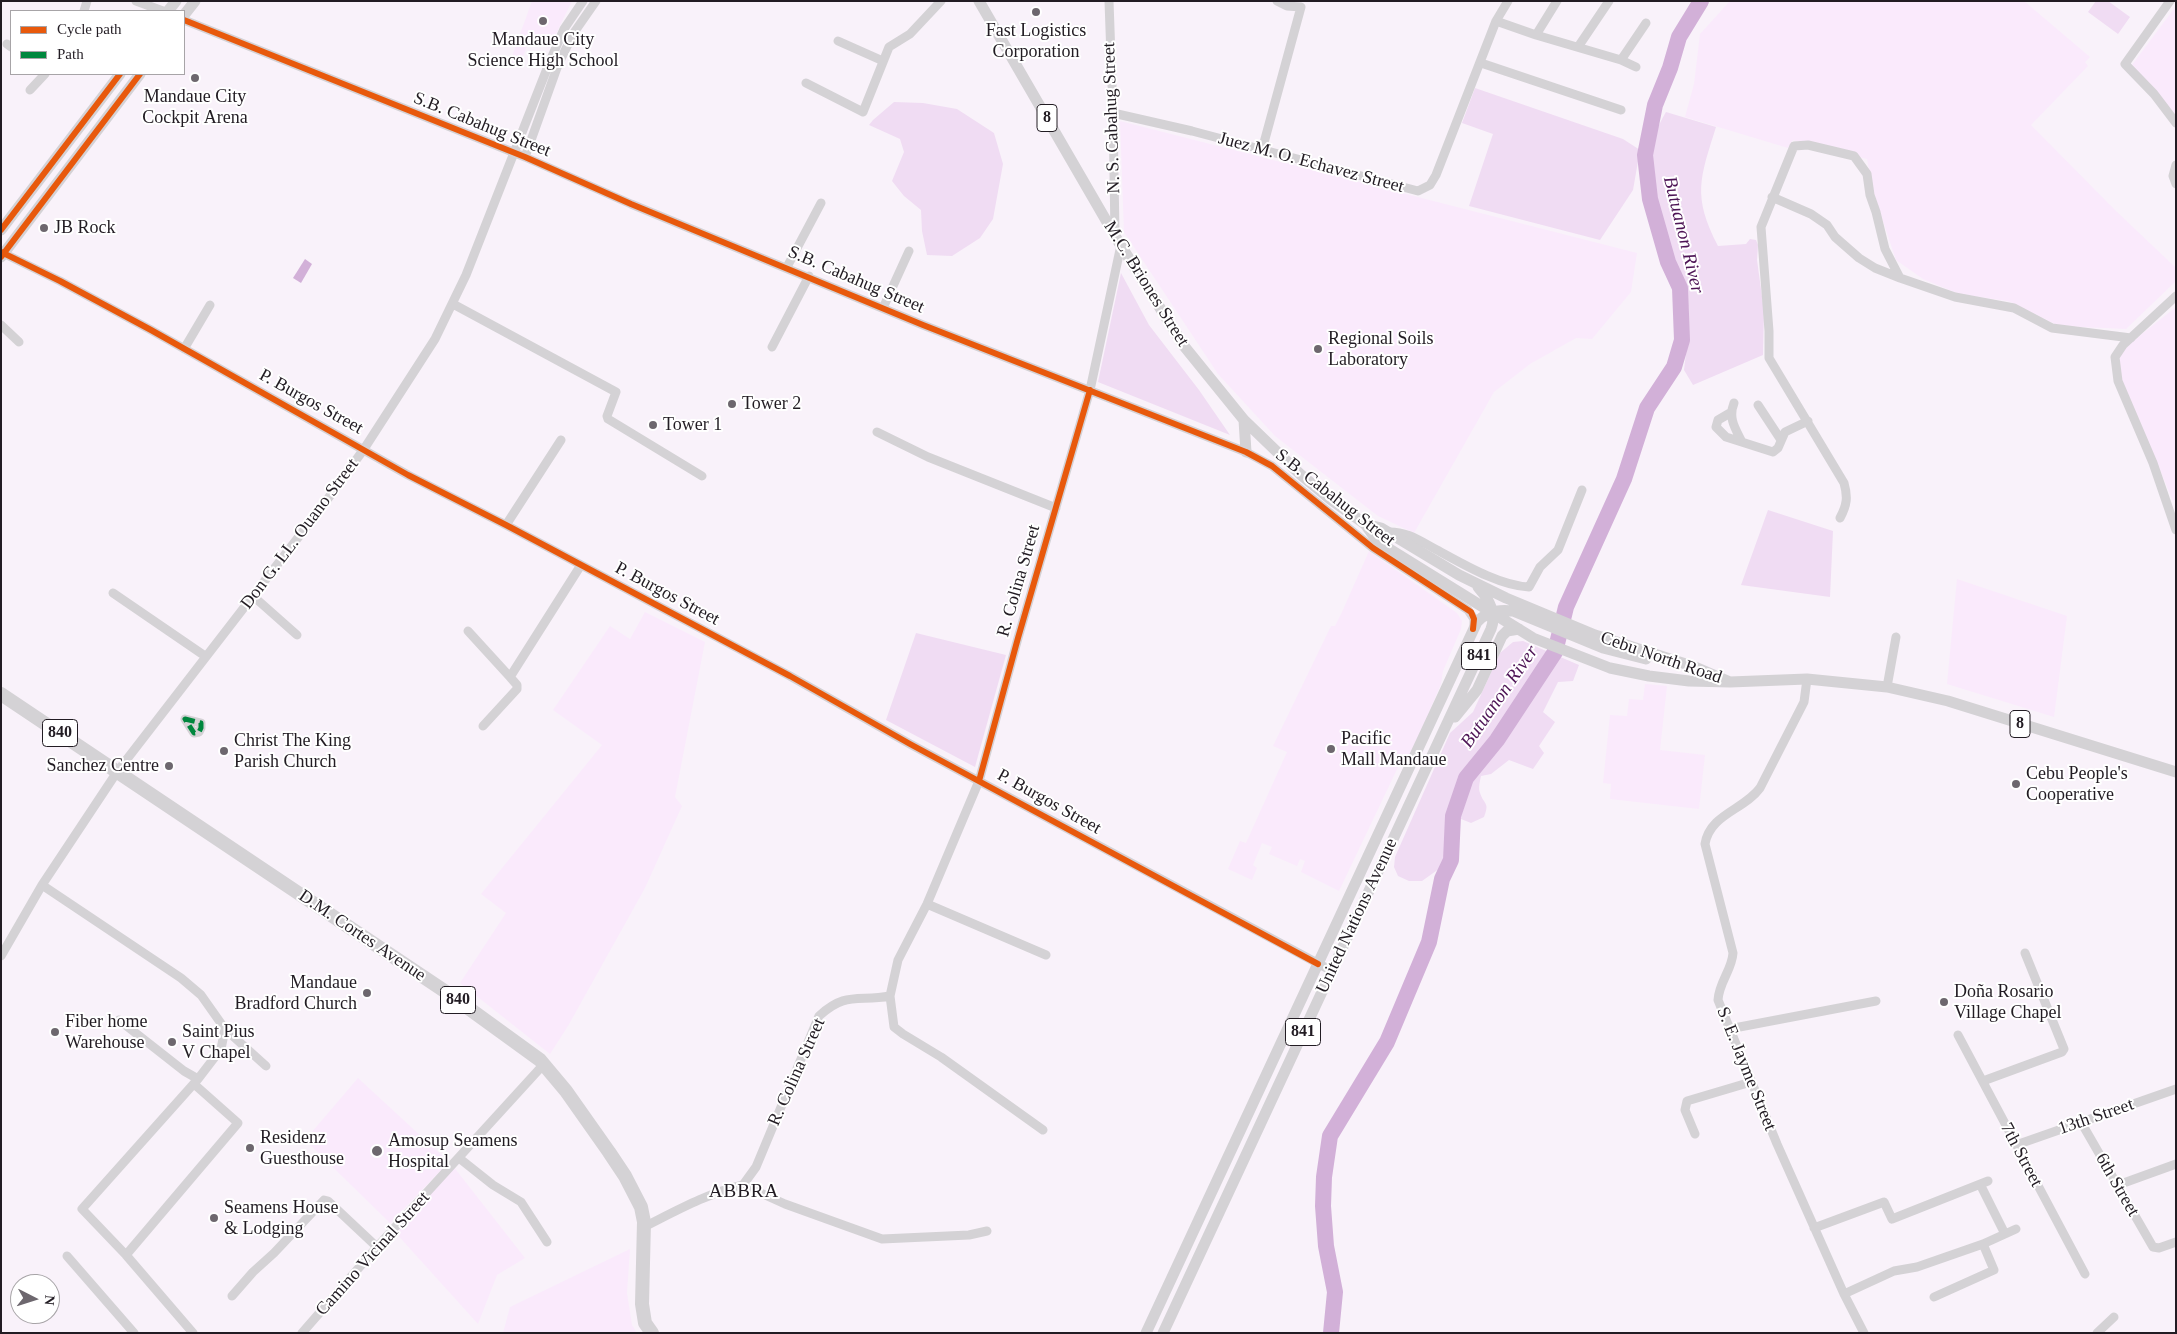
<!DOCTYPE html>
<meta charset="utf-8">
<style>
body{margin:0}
#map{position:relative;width:2177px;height:1334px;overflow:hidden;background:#f9f2fa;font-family:"Times New Roman",serif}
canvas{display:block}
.frame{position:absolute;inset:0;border:2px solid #221c23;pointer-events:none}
.legend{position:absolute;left:10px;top:10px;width:175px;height:65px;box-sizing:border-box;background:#fff;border:1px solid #a7a4a7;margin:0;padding:6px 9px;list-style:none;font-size:15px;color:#221c23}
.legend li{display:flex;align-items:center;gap:10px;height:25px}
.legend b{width:25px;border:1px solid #a7a4a7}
.north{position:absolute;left:10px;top:1274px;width:50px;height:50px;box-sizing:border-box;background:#fff;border:1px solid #a7a4a7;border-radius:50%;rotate:95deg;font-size:14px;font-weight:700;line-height:20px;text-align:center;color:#221c23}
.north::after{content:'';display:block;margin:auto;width:18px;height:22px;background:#6d676e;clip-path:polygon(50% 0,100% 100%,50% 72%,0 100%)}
</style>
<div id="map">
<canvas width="2177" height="1334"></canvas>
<div class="frame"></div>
<ul class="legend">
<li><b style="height:6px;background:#e8590c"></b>Cycle path</li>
<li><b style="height:6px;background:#00873e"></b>Path</li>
</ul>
<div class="north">N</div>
</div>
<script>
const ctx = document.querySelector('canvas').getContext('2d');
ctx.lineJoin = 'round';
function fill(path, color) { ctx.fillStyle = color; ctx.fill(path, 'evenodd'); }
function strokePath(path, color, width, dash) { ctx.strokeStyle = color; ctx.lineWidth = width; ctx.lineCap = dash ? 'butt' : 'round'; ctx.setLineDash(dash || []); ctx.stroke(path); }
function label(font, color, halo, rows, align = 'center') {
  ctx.font = font + ' "Times New Roman",serif'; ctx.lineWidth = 4; ctx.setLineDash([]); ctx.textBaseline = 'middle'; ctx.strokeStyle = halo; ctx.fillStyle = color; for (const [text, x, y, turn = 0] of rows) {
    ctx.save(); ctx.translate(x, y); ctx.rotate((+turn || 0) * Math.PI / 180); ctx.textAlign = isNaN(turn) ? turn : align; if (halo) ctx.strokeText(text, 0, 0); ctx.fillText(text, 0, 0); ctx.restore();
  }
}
fill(new Path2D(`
 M 532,1 L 572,1 L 549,48 L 529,41 L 520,64 L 510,62 Z
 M 1730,1 L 2024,1 L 2090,57 L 2085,62 L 2088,66 L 2031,125 L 2115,210 L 2176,268 L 2176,281 L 2126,329 L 2059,326 L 2008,301 L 1959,294 L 1923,279 L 1896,260 L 1874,194 L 1867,159 L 1793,140 L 1788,148 L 1685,117 L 1694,84 L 1700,34 Z
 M 2176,6 L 2176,115 L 2132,65 Z
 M 1120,121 L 1637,253 L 1631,292 L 1592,339 L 1576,338 L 1530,364 L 1494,392 L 1414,533 L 1378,516 L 1275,436 L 1218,374 L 1124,232 Z
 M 2176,307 L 2176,499 L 2173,501 L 2119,373 L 2120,356 L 2128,345 Z
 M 1369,551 L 1457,613 L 1462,621 L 1461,629 L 1443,671 L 1441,684 L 1412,753 L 1399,765 L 1339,891 L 1301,872 L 1305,861 L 1300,859 L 1297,866 L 1269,854 L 1272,847 L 1262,843 L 1253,865 L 1257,868 L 1252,880 L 1228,869 L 1240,841 L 1246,843 L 1287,752 L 1273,746 L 1331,626 L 1335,626 L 1342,612 Z
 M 1957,579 L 2067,616 L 2054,717 L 1947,684 Z
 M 645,612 L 705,642 L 675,797 L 682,806 L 645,888 L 568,1026 L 550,1054 L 460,983 L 506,913 L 481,894 L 602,745 L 553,710 L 610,626 L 630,639 Z
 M 1645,684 L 1667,686 L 1660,750 L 1705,755 L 1699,809 L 1610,799 L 1611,784 L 1603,783 L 1610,715 L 1627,716 L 1629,699 L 1643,700 Z
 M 358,1078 L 449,1162 L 390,1223 L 305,1140 Z
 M 453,1166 L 525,1258 L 497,1275 L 478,1324 L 394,1231 Z
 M 630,1249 L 627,1293 L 632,1325 L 637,1333 L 503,1333 L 510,1307 Z`), '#faeafc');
fill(new Path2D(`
 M 2096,1 L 2108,1 L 2130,17 L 2118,34 L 2088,12 Z
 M 1475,88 L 1623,139 L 1640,150 L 1633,190 L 1600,240 L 1469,206 L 1493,134 L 1462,123 Z
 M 894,102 L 923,103 L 957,109 L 994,133 L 1003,164 L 993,219 L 980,238 L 952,256 L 927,255 L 922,231 L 921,210 L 904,196 L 892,181 L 904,152 L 900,139 L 869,125 L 873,120 Z
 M 1666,112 L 1716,127 C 1700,178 1692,196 1718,246 L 1746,244 L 1750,239 L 1756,240 L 1758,245 L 1757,260 L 1764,311 L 1763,355 L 1693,385 L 1684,370 C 1688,339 1692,318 1685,287 C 1683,276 1675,266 1671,255 C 1661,227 1648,188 1650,159 C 1650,142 1658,126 1666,112 Z
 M 1121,273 L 1149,325 L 1199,390 L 1230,435 L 1098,382 Z
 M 1768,510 L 1833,531 L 1830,597 L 1741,585 Z
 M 916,633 L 1006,655 L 975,767 L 886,720 Z
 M 1523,641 L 1579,665 L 1573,681 L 1558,682 L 1543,712 L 1555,722 L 1539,746 L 1544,753 L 1533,769 L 1509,760 L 1491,774 L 1481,776 C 1480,781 1478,788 1480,793 C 1484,805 1490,802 1484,817 L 1471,823 L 1461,819 L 1454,823 L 1443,866 L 1422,881 L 1409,881 L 1398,876 L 1394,867 L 1395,857 L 1450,733 L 1473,712 L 1500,653 L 1513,642 Z`), '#f0dcf3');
fill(new Path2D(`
 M 305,259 L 312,264 L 301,283 L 293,278 Z`), '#d2b0d8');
strokePath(new Path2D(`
 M 1331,1333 L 1335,1292 L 1326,1246 L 1323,1206 L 1324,1177 L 1330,1136 L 1387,1042 L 1429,942 L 1442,879 L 1451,860 L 1453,816 L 1466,778 L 1497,740 L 1555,652 L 1566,607 L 1624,479 L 1647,408 L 1674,367 L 1682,340 L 1680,288 L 1668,262 L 1650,199 L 1645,155 L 1655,105 L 1670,68 L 1679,37 L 1701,1`), '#d2b0d8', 16);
strokePath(new Path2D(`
 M 136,1 L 163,11
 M 1109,1 L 1113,113 L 1115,235
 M 2170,1 L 2125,64 L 2154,94 L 2176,123
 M 84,11 L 87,1
 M 184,20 L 525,157 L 631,204 L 923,325 L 1246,452 L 1272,466 L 1373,548 L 1468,610 L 1474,619 L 1474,628
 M 1496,21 L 1536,35 L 1621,60 L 1636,67
 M 1536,35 L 1557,1
 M 838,41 L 883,61
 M 7,44 L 11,47
 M 1578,47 L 1609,1
 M 1621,60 L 1646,23
 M 1481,63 L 1621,110
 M 806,83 L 863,112 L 889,47 L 910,34 L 941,1
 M 30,90 L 45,74
 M 1113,113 L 1192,131 L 1418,191 L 1430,185 L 1436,175 L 1496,21 L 1508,1
 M 1262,150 L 1301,7 L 1287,6 L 1277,1
 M 525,157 L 558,65 L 573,34 L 596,1
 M 2176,165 L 2173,176 L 2176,184
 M 1772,197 L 1811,214 L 1827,225 L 1835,237 L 1859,258 L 1875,268 L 1900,278 L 1955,297 L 2014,308 L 2052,328 L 2131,338
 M 1,252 L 60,281 L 151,330 L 408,475 L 506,525 L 790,676 L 910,744 L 1332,971
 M 787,267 L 821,203
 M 2176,296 L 2123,345 L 2115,357 L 2118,381 L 2153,463 L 2176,530
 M 453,304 L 616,392 L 607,416 L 608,419 L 702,476
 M 883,308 L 909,251
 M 1,325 L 19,342
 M 772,347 L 809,276
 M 184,349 L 210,305
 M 1734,403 C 1728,418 1735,428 1742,442
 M 1758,405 L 1781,440
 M 1730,413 L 1718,420 L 1716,427 L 1726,437 L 1773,452 L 1778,448 L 1785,432 L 1808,421
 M 877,432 L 928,457 L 1056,508
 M 1840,518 C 1847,505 1848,497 1844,483 L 1769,358 L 1769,331 L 1761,227 L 1794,146 L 1808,145 L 1854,156 L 1867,174 L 1870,195 L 1876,212 L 1885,249 L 1900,278
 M 506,525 L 561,440
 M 1387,532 C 1407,531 1420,541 1437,550 C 1463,564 1500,586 1529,587 L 1540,567 L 1558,550 L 1582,490
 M 113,593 L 205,656
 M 253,596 L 297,635
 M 468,631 L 510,677 L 581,565
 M 1807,679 L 1804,702 L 1760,788 C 1744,810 1710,814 1705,844 L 1733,953 C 1732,970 1719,982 1718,1000 L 1777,1144 L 1844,1294 L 1864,1333
 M 1887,687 L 1896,637
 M 185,719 L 201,723 L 201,728 L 199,732 L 194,733 Z
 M 483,726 L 517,689 L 517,685 L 510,677
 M 42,885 L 181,978 L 201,995 L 225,1029 L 221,1049 L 198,1079 L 82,1209 L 126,1255 L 193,1333
 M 927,904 L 1046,955
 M 1,956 L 42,885 L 117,772 L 324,504 L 364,449 L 435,339 L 466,275 L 550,61 L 564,29 L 583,1
 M 890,996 L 898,960 L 927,904 L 979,781 L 1018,638 L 1090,390 L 1121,245
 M 890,996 L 894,1027 L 903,1034 L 941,1057 L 1043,1130
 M 119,1020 L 184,1071 L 198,1079
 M 225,1029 L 266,1066
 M 1729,1029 L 1876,1001
 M 1958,1035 L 2085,1274
 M 1983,1081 L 2062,1052 L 2064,1049 L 2025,953
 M 2081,1122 L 2153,1247 L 2159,1248 L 2176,1242
 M 1695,1134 L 1685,1110 L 1687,1101 L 1751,1082
 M 2016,1145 L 2176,1089
 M 459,1158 L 493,1185 L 521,1202 L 547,1242
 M 1980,1184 L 2005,1234
 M 743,1185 L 785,1204 L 882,1239 L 969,1235 L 987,1231
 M 2118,1185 L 2176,1164
 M 644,1227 C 676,1211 708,1193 743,1185 L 756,1167 L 819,1016 C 846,991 858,1002 890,996
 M 1814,1228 L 1884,1202 L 1892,1219 L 1988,1181
 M 126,1255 L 238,1123 L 194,1084
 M 67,1256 L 134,1333
 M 1844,1294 L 1894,1271 L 1917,1267 L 1983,1244 L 2016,1229
 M 232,1296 L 253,1272 L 274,1253 L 324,1200 L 328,1201 L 377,1247
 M 1934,1297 L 1994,1270 L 1983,1244
 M 302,1333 L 377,1247 L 544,1064
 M 2097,1333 L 2114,1317`), '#d4d2d5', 9);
strokePath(new Path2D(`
 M 979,1 L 1118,241 L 1184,346 L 1244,420 L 1300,474 L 1330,499 L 1365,524 L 1381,528 L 1459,575 L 1506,598 L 1595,635 L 1695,667 L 1730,682
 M 168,11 L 176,1
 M 184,15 L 195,1
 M 1,230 L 120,74
 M 1,257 L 140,74
 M 1244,420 L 1246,452
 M 1365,524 L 1378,542 L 1533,638 L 1610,668 L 1649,676 L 1689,681 L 1730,682 L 1807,679 L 1887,687 L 1948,701 L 2176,772
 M 1455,717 L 1477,690 L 1502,636 L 1507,631 L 1519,629
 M 1146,1333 L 1477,622 C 1487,611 1499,609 1513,611 L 1603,648 L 1646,659
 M 1163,1333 L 1491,629 C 1497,613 1489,599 1478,587`), '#d4d2d5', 11);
strokePath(new Path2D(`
 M 1,694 L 449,994 L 540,1060 L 566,1091 L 609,1152 L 625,1176 L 641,1207 L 644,1222 L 642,1304 L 645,1323 L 652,1333`), '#d4d2d5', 14);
strokePath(new Path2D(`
 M 185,719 L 201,723 L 201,728 L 199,732 L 194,733 Z`), '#00873e', 5, [10, 5]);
strokePath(new Path2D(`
 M 184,20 L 525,157 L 631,204 L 923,325 L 1246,452 L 1272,466 L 1373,548 L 1471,612 L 1474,619 L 1473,629
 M 1,230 L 120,74
 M 1,252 L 60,281 L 151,330 L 408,475 L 506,525 L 790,676 L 910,744 L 1318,964
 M 1,257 L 140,74
 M 979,781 L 1018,638 L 1090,390`), '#e8590c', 6);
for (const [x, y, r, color] of [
 [1036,12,5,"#6d676e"],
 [543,21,5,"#6d676e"],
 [195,78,5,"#6d676e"],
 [44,228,5,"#6d676e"],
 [1318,349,5,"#6d676e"],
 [732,404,5,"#6d676e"],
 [653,425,5,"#6d676e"],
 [1331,749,5,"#6d676e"],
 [224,751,5,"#6d676e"],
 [169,766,5,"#6d676e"],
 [2016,784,5,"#6d676e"],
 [367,993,5,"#6d676e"],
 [1944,1002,5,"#6d676e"],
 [55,1032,5,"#6d676e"],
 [172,1042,5,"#6d676e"],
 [250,1148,5,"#6d676e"],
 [377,1151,6,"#6d676e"],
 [214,1218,5,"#6d676e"]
]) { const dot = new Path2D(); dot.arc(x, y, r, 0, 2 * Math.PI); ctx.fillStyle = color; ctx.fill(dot); strokePath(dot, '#fff', 2); }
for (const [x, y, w] of [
 [1047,118,20],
 [1479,656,35],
 [2020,724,20],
 [60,733,35],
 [458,1000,35],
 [1303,1032,35]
]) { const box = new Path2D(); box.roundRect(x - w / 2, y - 13.5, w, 27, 4); ctx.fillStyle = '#fff'; ctx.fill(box); strokePath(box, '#221c23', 1); }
label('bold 16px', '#221c23', null, [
 ["8",1047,118],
 ["841",1479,656],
 ["8",2020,724],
 ["840",60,733],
 ["840",458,1000],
 ["841",1303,1032]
]);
label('18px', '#221c23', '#fff', [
 ["Fast Logistics",1036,31,"center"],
 ["Corporation",1036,52,"center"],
 ["Mandaue City",543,40,"center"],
 ["Science High School",543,61,"center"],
 ["Mandaue City",195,97,"center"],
 ["Cockpit Arena",195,118,"center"],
 ["JB Rock",54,228],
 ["Regional Soils",1328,339],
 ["Laboratory",1328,360],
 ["Tower 2",742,404],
 ["Tower 1",663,425],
 ["Pacific",1341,739],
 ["Mall Mandaue",1341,760],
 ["Christ The King",234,741],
 ["Parish Church",234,762],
 ["Sanchez Centre",159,766,"right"],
 ["Cebu People's",2026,774],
 ["Cooperative",2026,795],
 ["Mandaue",357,983,"right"],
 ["Bradford Church",357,1004,"right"],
 ["Doña Rosario",1954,992],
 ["Village Chapel",1954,1013],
 ["Fiber home",65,1022],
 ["Warehouse",65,1043],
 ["Saint Pius",182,1032],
 ["V Chapel",182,1053],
 ["Residenz",260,1138],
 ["Guesthouse",260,1159],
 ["Amosup Seamens",388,1141],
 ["Hospital",388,1162],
 ["Seamens House",224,1208],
 ["& Lodging",224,1229]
], 'left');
label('18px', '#221c23', '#fff', [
 ["N. S. Cabahug Street",1112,118,-92],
 ["S.B. Cabahug Street",482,125,22],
 ["Juez M. O. Echavez Street",1311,163,15],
 ["S.B. Cabahug Street",856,280,23],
 ["M.C. Briones Street",1146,284,58],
 ["P. Burgos Street",311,402,29],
 ["S.B. Cabahug Street",1335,498,38],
 ["Don G. LL. Ouano Street",300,534,-53],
 ["R. Colina Street",1019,581,-74],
 ["P. Burgos Street",667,594,28],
 ["Cebu North Road",1661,658,19],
 ["P. Burgos Street",1049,802,29],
 ["United Nations Avenue",1357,916,-65],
 ["D.M. Cortes Avenue",362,936,34],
 ["S. E. Jayme Street",1746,1069,68],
 ["R. Colina Street",797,1072,-66],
 ["13th Street",2096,1117,-19],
 ["7th Street",2021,1155,62],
 ["6th Street",2117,1185,60],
 ["Camino Vicinal Street",373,1254,-48]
]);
label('italic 19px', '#4d1455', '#fff', [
 ["Butuanon River",1683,235,76],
 ["Butuanon River",1500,697,-55]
]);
ctx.letterSpacing = '1px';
label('19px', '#221c23', '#fff', [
 ["ABBRA",744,1192]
]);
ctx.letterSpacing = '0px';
</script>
